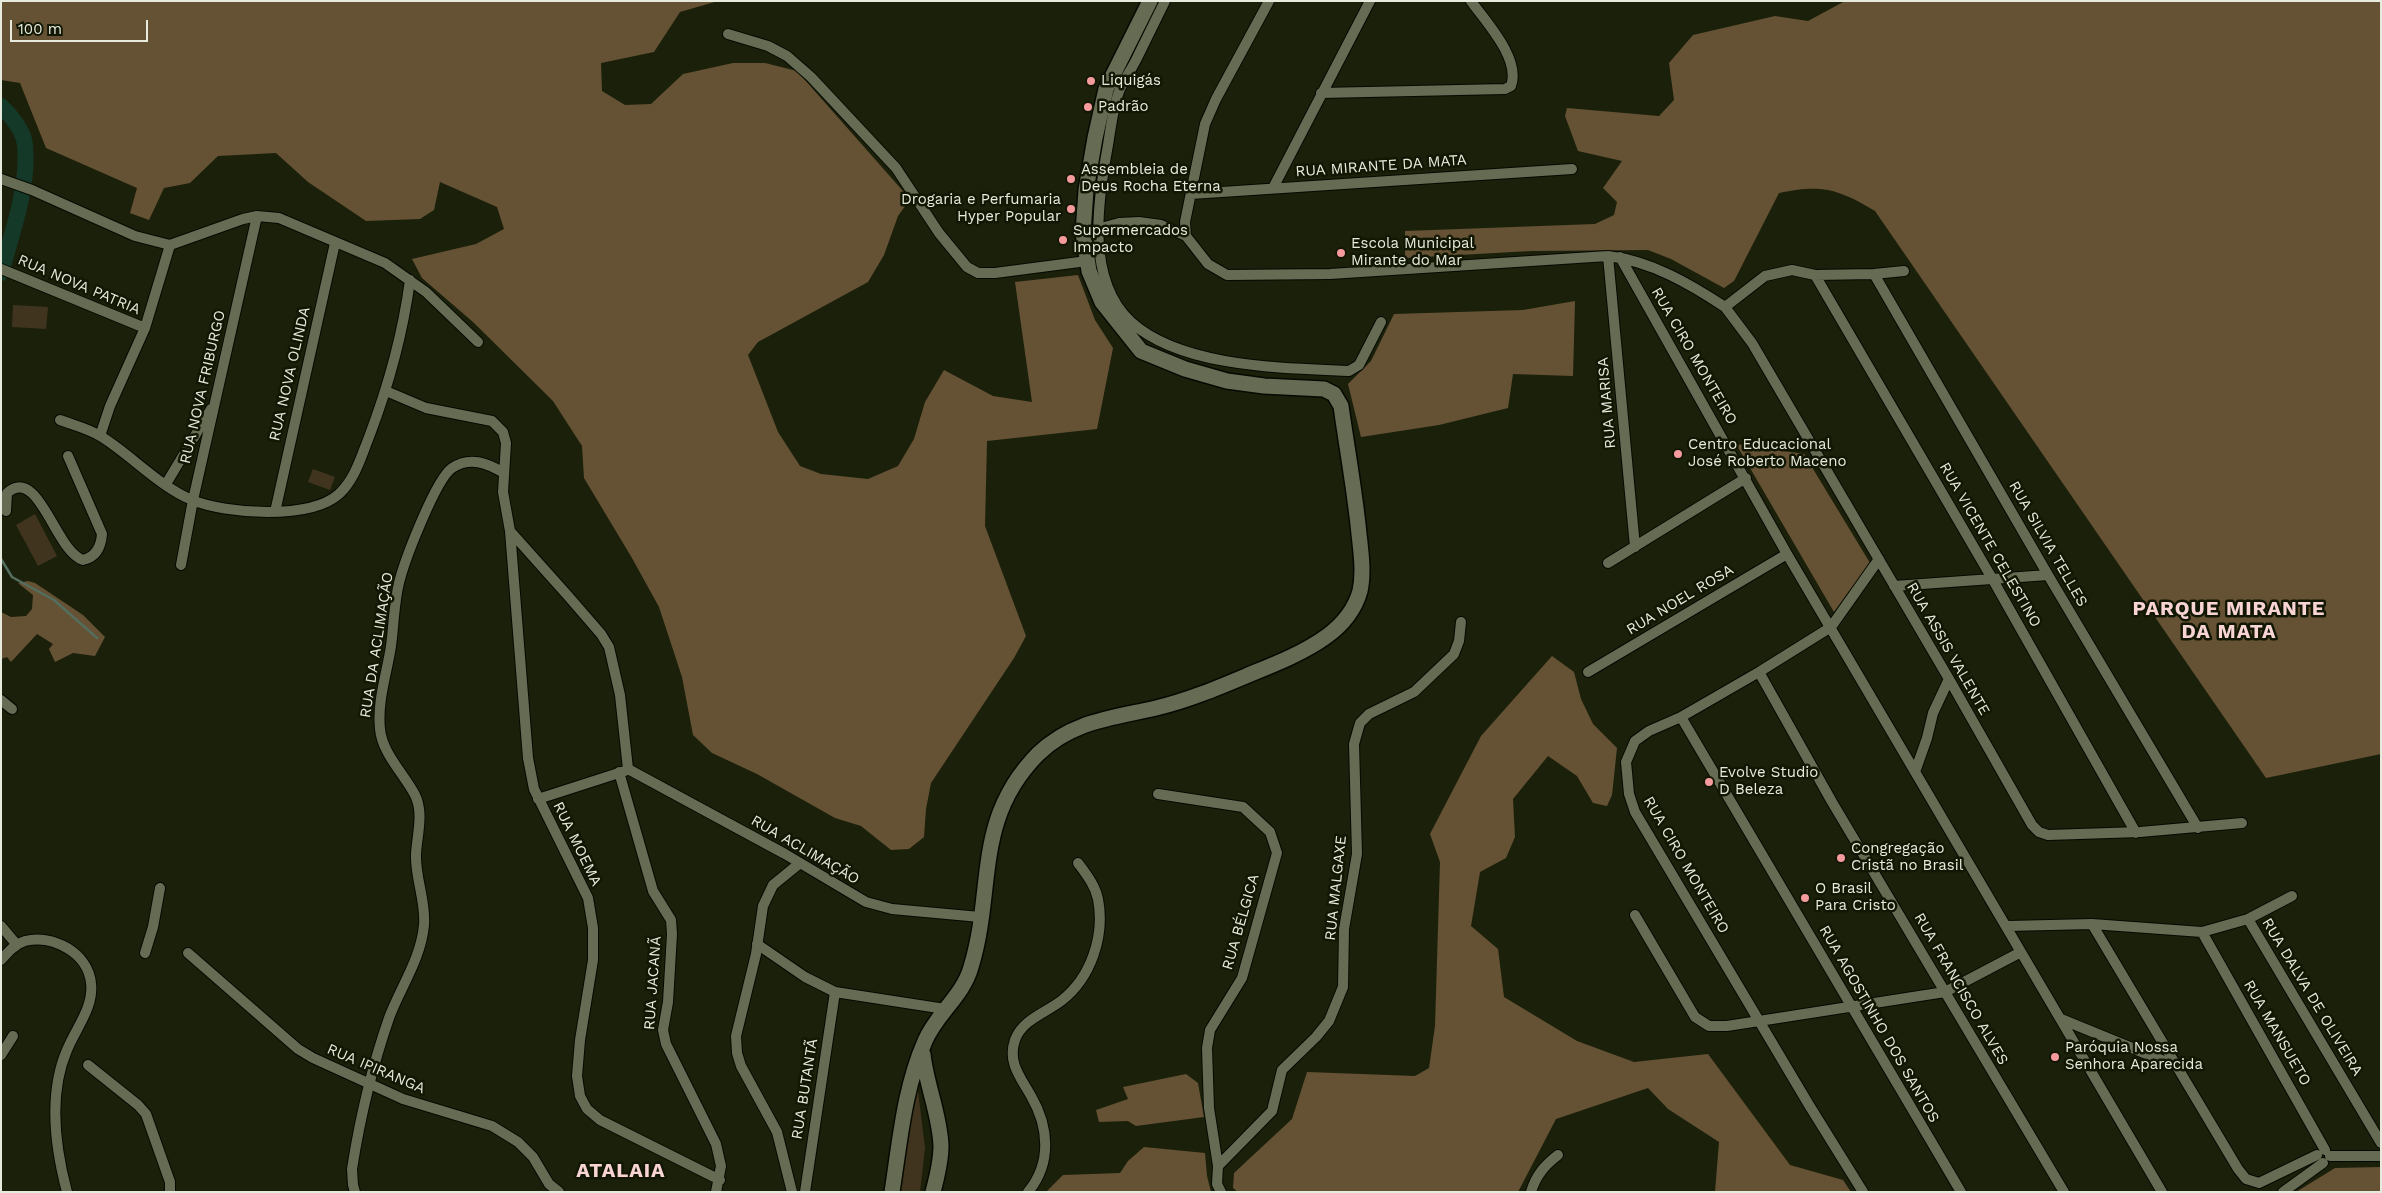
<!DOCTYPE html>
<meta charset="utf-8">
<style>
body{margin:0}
#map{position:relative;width:2382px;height:1193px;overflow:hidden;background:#1b200b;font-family:"Work Sans",sans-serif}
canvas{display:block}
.frame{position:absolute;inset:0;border:2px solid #e7ebdd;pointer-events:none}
.scale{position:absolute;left:10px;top:20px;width:138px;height:22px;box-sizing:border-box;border:2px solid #e7ebdd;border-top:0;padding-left:6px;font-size:15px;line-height:18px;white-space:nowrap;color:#e7ebdd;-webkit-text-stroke:4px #121703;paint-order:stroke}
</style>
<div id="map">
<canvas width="2382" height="1193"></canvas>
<div class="frame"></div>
<div class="scale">100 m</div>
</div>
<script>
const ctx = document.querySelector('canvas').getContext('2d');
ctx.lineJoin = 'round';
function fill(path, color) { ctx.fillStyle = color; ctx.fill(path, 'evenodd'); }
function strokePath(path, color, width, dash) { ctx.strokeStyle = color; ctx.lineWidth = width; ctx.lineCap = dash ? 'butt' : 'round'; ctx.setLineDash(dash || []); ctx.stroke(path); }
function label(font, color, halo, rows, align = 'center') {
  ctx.font = font + ' "Work Sans",sans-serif'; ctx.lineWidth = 5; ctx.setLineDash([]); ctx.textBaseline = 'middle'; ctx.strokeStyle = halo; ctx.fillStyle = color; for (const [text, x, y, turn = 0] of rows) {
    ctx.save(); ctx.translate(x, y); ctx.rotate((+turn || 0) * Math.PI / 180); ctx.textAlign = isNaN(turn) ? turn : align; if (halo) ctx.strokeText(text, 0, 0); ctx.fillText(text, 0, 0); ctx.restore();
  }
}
fill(new Path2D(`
 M 13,305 L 48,307 L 46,329 L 12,327 Z
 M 313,469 L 335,477 L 330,490 L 308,482 Z
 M 35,514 L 57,556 L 38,566 L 16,525 Z
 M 912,1089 L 918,1091 L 925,1148 L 920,1192 L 898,1192 Z`), '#41341e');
fill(new Path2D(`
 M 1,1 L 718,1 L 680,12 L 654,52 L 601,63 L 602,91 L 625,105 L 651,104 L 683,74 L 733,63 L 765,63 L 797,71 L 910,199 L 898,216 L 884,255 L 868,282 L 758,342 L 748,355 L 778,432 L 800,466 L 821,474 L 868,479 L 898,466 L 914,439 L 925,402 L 944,370 L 993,396 L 1032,402 L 1015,282 L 1078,275 L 1095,320 L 1113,348 L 1097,429 L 987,441 L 985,526 L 1026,636 L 1014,658 L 931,783 L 926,809 L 924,837 L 909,849 L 891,850 L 861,826 L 835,818 L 757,774 L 712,753 L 693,735 L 682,677 L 659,607 L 632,558 L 584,478 L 582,446 L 553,401 L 473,322 L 422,278 L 412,259 L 476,244 L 504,229 L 497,207 L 440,182 L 434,210 L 420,219 L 366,221 L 308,182 L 276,153 L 218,156 L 190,183 L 164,188 L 149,220 L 130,213 L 137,188 L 46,148 L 20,83 L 1,80 Z
 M 1845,1 L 2381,1 L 2381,754 L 2266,778 L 1875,211 C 1838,189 1822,184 1779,193 L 1734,281 L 1724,288 L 1671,259 L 1648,250 L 1531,251 L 1405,258 L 1405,231 L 1595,224 L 1614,215 L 1617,202 L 1603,188 L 1622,161 L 1578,151 L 1565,116 L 1567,108 L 1659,116 L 1674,100 L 1669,63 L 1693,35 L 1775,16 L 1808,21 Z
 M 1575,301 L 1573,376 L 1513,374 L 1508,408 L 1439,425 L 1361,437 L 1348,384 L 1371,361 L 1394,314 L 1523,310 Z
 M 1736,444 L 1804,454 L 1870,563 L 1834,612 Z
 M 28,581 L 35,583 L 83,615 L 105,637 L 95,656 L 73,653 L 55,662 L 49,649 L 53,644 L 37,634 L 11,662 L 7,657 L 1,659 L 1,612 L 11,617 L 26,616 L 32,609 L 33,595 L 18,583 Z
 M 1552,656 L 1574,672 L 1581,699 L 1593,724 L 1617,748 L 1612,795 L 1607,806 L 1593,803 L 1577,776 L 1548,756 L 1513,799 L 1515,837 L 1506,858 L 1480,872 L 1471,926 L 1498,949 L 1504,997 L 1577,1041 L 1634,1062 L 1708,1054 L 1790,1165 L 1843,1180 L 1851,1192 L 1715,1192 L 1719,1142 L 1668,1109 L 1648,1088 L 1556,1119 L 1518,1192 L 1238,1192 L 1233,1188 L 1234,1173 L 1292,1119 L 1307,1072 L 1415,1076 L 1429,1068 L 1435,1026 L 1440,862 L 1430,834 L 1481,736 Z
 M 1186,1074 L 1198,1083 L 1204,1117 L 1136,1126 L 1128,1121 L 1099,1122 L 1096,1110 L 1128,1099 L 1123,1087 Z
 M 1144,1147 L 1205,1153 L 1207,1176 L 1211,1192 L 1046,1192 L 1063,1175 L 1120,1173 L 1128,1161 Z
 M 2381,1167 L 2381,1192 L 2296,1192 L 2335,1168 Z`), '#655234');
strokePath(new Path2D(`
 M 1,559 L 12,577 L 54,600 L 97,638`), '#546e5e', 2.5);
strokePath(new Path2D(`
 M 1,106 C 11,115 24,132 25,145 C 29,188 12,232 1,273`), '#153928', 16);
const street = new Path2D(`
 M 1165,1 C 1156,19 1147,38 1138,56 C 1133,67 1125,78 1120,89 C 1113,106 1111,127 1108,145 C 1098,199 1085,279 1131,322 C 1182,368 1284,368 1349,371 L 1359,365 L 1381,322
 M 728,34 L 768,46 L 787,56 L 811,77 L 896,168 L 939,233 L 967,267 L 978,273 L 995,273 L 1087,261
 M 1321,93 L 1505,89 L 1511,86 C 1521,59 1486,22 1471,1
 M 1,179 L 32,190 L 135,236 L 170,245 L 243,219 L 257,216 L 279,218 L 385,263 L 426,292 L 478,342
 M 1273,188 L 1370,1
 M 1191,194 L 1572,169
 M 1083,233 L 1119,223 L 1139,222 L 1161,225 L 1186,236 L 1208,264 L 1227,275 L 1330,274 L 1608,256 C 1651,261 1690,284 1725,307 L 1765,276 L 1792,270 L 1815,275 L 1874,274 L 1904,271
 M 1186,236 L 1185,222 L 1205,124 L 1216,99 L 1269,1
 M 1608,256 L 1635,547
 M 1620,257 L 1787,554 L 2162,1192
 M 1,269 L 145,328
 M 1874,274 L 2048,575 L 2198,828
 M 1815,275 L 1993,580 L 2136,833
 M 1725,307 L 1752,343 L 1949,679 L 2032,825 L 2039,832 L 2048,835 L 2140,832 L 2242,823
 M 386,391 L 426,408 L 492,421 L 503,432 L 506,443 L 503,492 L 510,531 L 528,758 L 534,789 L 588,898 L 593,928 L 593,960 L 580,1040 L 577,1076 L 580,1096 L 587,1109 L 600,1120 L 720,1180
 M 60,420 C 73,425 90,429 102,437 C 132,456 159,486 192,500 C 226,514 310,520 339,494 C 355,479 361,457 369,437 C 388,387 403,333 410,280
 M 100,436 L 110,406 L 145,328 L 170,245
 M 166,484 L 211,409
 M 6,511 L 7,493 C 39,465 55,551 83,560 C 96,557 101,547 102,534 L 68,456
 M 275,512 L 335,243
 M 510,531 L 569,597 L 601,634 L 609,647 L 620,695 L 628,769
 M 1608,563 L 1746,478
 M 181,565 L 193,500 L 257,216
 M 1894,586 L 2048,575
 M 1588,672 L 1787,554
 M 1759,672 L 1832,802 L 2064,1192
 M 1,700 L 12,709
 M 1681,717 L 1961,1192
 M 628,769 L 785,854 L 866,902 L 892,909 L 980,917
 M 619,772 L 653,891 L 671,920 L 672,934 L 668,1002 L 663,1030 L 666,1044 L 716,1144 L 721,1166 L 716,1192
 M 1915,772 L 1927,738 L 1933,713 L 1949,679
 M 1158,794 L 1243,807 L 1270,832 L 1277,853 L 1242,978 L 1210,1030 L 1207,1048 L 1209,1108 L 1218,1166
 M 538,799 L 625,771
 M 1635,915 L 1695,1017 L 1709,1026 L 1727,1026 L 1945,992 L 2021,952
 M 2248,919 L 2381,1143
 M 2092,924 L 2238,1169 L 2246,1179 L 2259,1183 L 2317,1155
 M 1,926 L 17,945
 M 2008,926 L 2092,924 L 2202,932 L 2248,919 L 2292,896
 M 2202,932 L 2325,1150
 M 757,944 L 805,977 L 835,992 L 945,1009
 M 145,953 L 153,927 L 160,888
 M 188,953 L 298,1049 L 313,1058 L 403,1099 L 492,1126 L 518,1142 L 533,1157 L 549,1184 L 559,1192
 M 1,960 C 8,952 15,944 25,941 C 53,934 88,953 91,983 C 94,1007 76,1028 67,1050 C 48,1094 55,1147 67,1192
 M 2061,1019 L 2176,1066
 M 1,1055 L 13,1036
 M 88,1065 L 138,1105 L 146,1114 L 170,1182 L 170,1192
 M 2330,1156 L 2381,1156
 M 355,1192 L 353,1185 L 352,1169 C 360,1118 372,1067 389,1018 C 400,988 421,959 424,925 C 426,901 415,878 416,854 C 417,835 424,813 415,795 C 404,774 382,753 380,729 C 377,701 387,673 391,646 C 394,624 394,600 400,579 C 406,557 436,479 452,468 C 470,456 487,463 504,473
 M 792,1192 L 777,1132 L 741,1066 L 737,1053 L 736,1036 L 756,954 L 763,906 L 773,885 L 800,863
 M 805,1192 L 835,992
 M 1028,1192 C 1052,1163 1049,1127 1031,1096 C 1021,1078 1007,1062 1015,1040 C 1022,1020 1045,1013 1061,1001 C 1091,978 1105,936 1098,899 C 1095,885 1086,874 1078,863
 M 1221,1192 L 1217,1184 L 1218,1166 L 1272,1111 L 1282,1070 L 1316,1037 L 1329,1021 L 1343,987 L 1344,929 L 1357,854 L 1354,744 L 1360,723 L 1369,714 L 1414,692 L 1454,654 L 1459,641 L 1461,622
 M 1531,1192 C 1536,1175 1545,1165 1558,1155
 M 1863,1192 L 1809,1105 L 1635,812 L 1629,794 L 1626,762 L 1635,741 L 1649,731 L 1681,717 L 1759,672 L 1831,627 L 1879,559
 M 2283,1192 L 2323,1163`);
const secondary = new Path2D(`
 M 923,1054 C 926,1084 940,1115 941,1146 C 941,1161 937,1177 933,1192
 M 892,1192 C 900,1141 904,1089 925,1041 C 937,1013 963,996 971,967 C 995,888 973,820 1038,754 C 1072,721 1112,718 1156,708 C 1190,700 1222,686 1253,673 C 1278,663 1305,652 1327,636 C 1342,625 1355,609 1360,591 C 1364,573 1361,552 1359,534 C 1355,492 1347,449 1341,406 L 1334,394 L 1324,389 L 1264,386 L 1227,381 L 1185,369 L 1141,351 L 1102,302 L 1089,271 L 1083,233 L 1086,190 L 1095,138 L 1106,89 L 1150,1`);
strokePath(street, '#060900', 12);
strokePath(secondary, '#060900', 18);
strokePath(street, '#666c54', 10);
strokePath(secondary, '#666c54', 15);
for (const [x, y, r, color] of [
 [1091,81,5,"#f59b9e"],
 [1088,107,5,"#f59b9e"],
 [1071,179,5,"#f59b9e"],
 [1071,209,5,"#f59b9e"],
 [1063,240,5,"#f59b9e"],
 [1341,253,5,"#f59b9e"],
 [1678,454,5,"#f59b9e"],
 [1709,782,5,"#f59b9e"],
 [1841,858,5,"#f59b9e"],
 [1805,898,5,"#f59b9e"],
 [2055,1057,5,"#f59b9e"]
]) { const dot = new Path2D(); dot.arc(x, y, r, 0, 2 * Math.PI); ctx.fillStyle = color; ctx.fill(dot); strokePath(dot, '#121703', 2); }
label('15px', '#e7ebdd', '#121703', [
 ["Liquigás",1101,81],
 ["Padrão",1098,107],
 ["Assembleia de",1081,170],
 ["Deus Rocha Eterna",1081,187],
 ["Drogaria e Perfumaria",1061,200,"right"],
 ["Hyper Popular",1061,217,"right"],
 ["Supermercados",1073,231],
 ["Impacto",1073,248],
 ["Escola Municipal",1351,244],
 ["Mirante do Mar",1351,261],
 ["Centro Educacional",1688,445],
 ["José Roberto Maceno",1688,462],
 ["Evolve Studio",1719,773],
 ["D Beleza",1719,790],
 ["Congregação",1851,849],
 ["Cristã no Brasil",1851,866],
 ["O Brasil",1815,889],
 ["Para Cristo",1815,906],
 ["Paróquia Nossa",2065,1048],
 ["Senhora Aparecida",2065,1065]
], 'left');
label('15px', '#e7ebdd', '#121703', [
 ["RUA MIRANTE DA MATA",1381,166,-4],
 ["RUA NOVA PATRIA",79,285,23],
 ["RUA CIRO MONTEIRO",1694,356,60],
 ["RUA NOVA OLINDA",290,374,-77],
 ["RUA NOVA FRIBURGO",203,387,-77],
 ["RUA MARISA",1607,403,-95],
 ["RUA SILVIA TELLES",2048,544,60],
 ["RUA VICENTE CELESTINO",1990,545,60],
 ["RUA NOEL ROSA",1680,600,-31],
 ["RUA DA ACLIMAÇÃO",377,645,-81],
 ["RUA ASSIS VALENTE",1948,649,60],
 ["RUA MOEMA",577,844,64],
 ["RUA ACLIMAÇÃO",805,850,30],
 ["RUA CIRO MONTEIRO",1686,865,60],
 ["RUA MALGAXE",1336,888,-84],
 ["RUA BÉLGICA",1241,922,-74],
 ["RUA JACANÃ",653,983,-86],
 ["RUA FRANCISCO ALVES",1961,989,60],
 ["RUA DALVA DE OLIVEIRA",2312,997,59],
 ["RUA AGOSTINHO DOS SANTOS",1879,1024,60],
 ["RUA MANSUETO",2277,1033,60],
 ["RUA IPIRANGA",376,1069,23],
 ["RUA BUTANTÃ",805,1089,-81]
]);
ctx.letterSpacing = '1px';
label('bold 20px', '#f8d4d5', '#121703', [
 ["PARQUE MIRANTE",2229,609],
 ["DA MATA",2229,632],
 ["ATALAIA",621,1171]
]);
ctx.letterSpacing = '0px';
</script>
